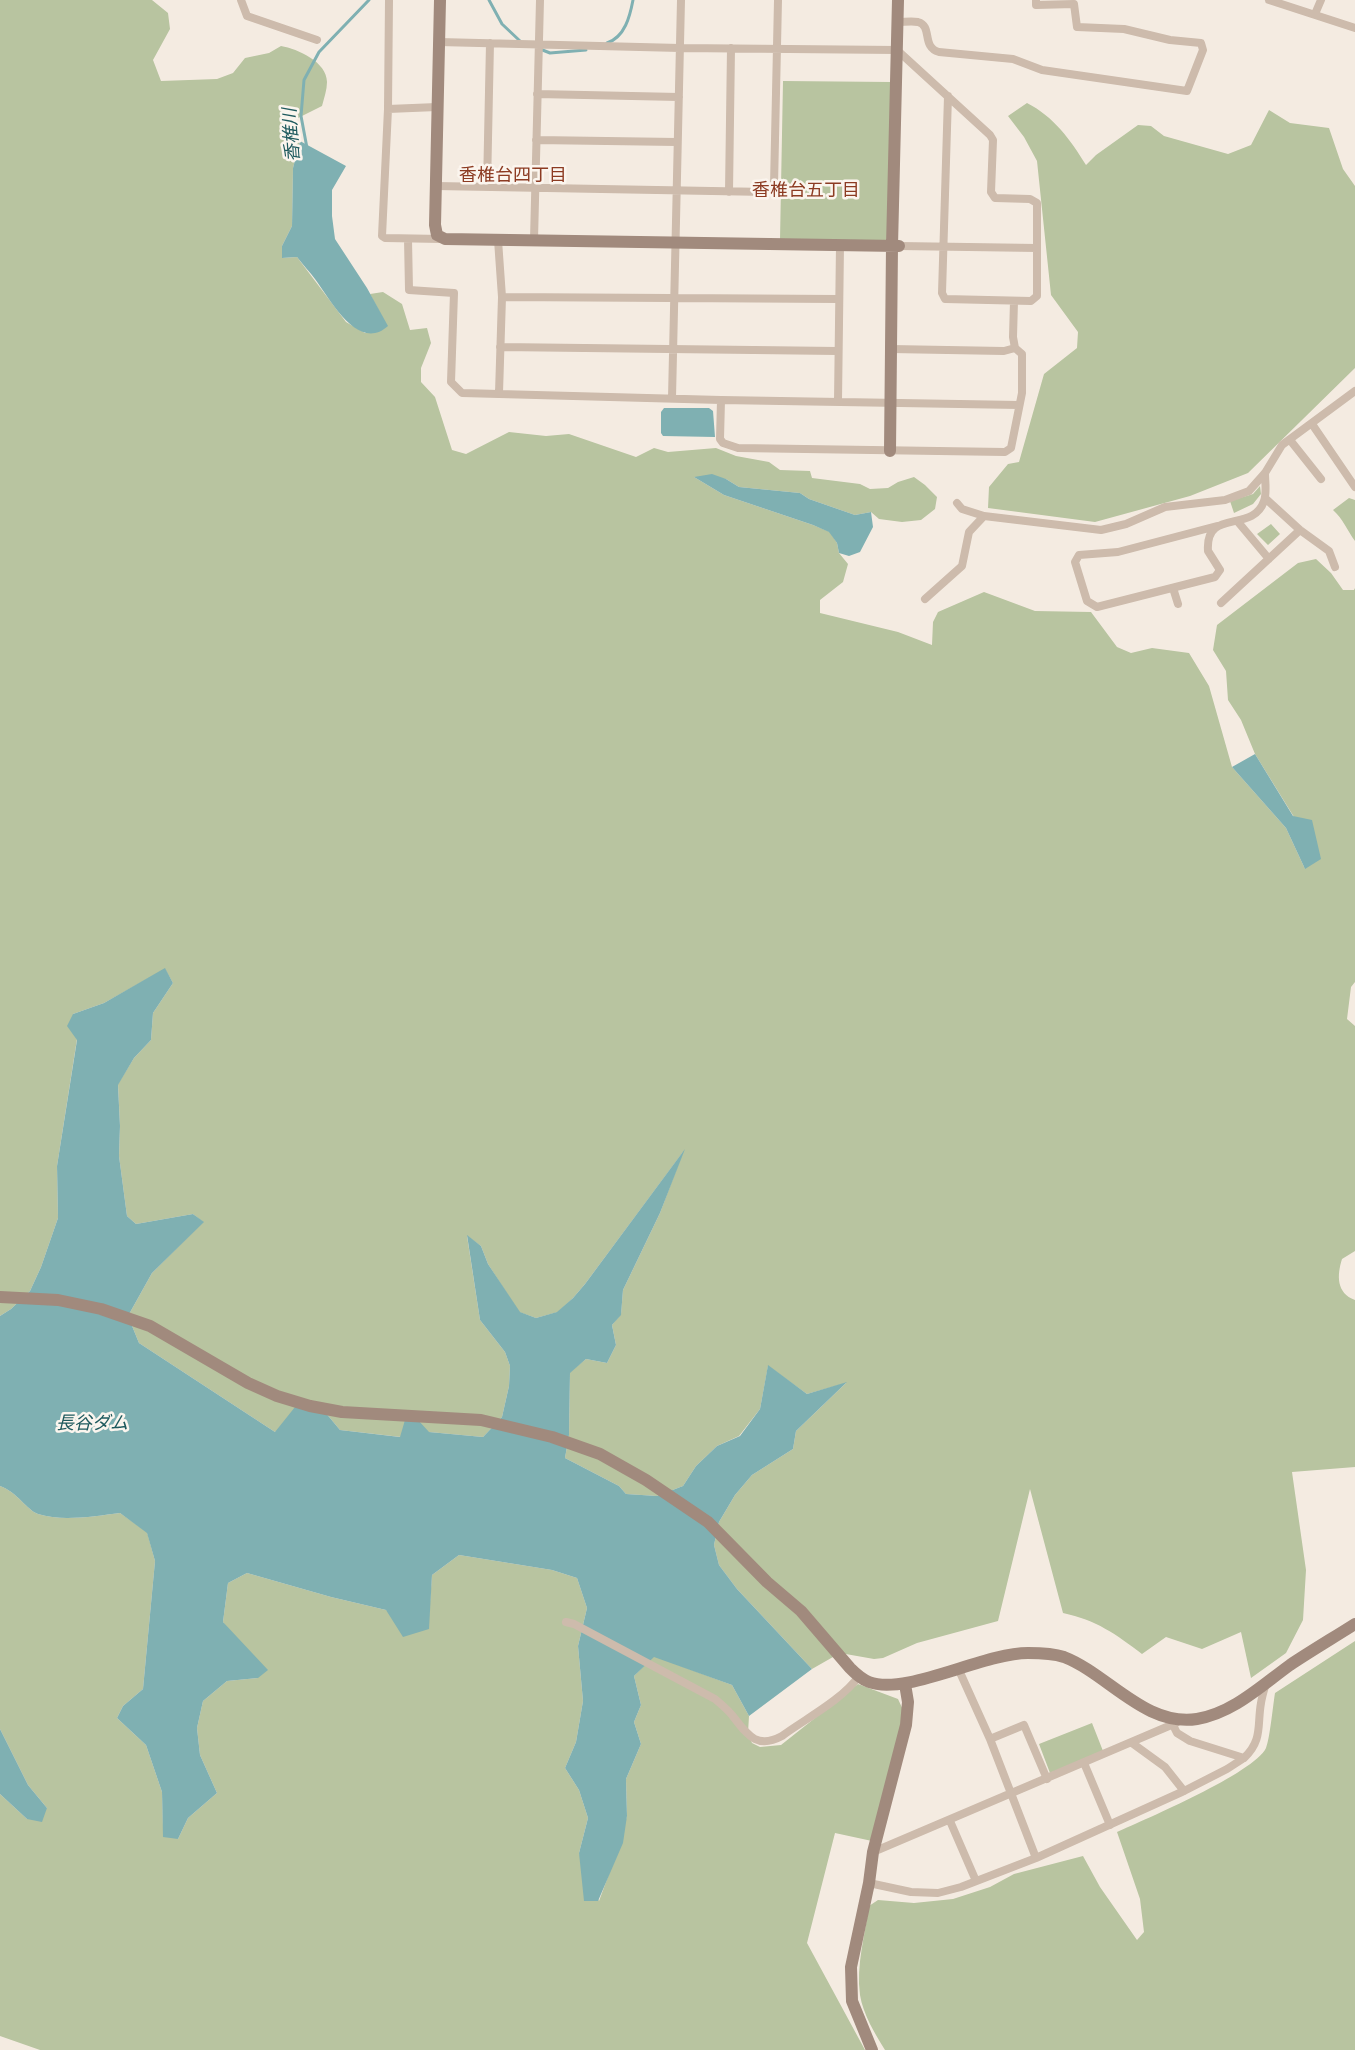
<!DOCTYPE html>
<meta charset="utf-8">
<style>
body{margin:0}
canvas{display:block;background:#f4ebe1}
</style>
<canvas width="1355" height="2050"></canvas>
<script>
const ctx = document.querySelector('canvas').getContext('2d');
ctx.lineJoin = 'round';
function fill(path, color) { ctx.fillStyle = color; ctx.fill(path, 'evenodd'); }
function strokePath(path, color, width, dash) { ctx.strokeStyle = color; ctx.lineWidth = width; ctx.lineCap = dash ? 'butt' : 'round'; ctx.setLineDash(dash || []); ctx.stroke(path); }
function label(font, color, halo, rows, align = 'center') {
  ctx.font = font + ' "PT Sans Narrow","Noto Sans JP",sans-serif'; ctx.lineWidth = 5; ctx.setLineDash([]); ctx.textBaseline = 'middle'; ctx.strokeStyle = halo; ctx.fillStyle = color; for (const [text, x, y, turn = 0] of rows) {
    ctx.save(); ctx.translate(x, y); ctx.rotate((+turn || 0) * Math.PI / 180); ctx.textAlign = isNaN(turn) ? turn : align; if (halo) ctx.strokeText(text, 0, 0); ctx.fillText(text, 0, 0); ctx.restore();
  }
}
fill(new Path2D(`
 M 0,0 L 152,0 L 168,13 L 170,29 L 153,60 L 161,81 L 217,79 L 233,73 L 245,58 L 269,53 L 281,46 C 298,49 327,62 327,82 C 327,90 324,98 322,106 L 290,122 L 300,141 L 293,168 L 292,226 L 282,246 L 283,258 L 297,257 L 346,322 L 365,333 L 387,326 L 370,294 L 383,292 L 402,304 L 410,330 L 427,328 L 431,343 L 421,368 L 421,382 L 435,397 L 452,450 L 466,454 L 509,432 L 546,436 L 569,434 L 636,457 L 654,448 L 668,452 L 716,448 L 736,456 L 769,462 L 780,470 L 810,471 L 812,478 L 860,484 L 870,489 L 888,488 L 898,482 L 914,477 L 925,485 L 937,497 L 935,509 L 921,520 L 902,522 L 879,519 L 871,512 L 855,515 L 809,499 L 800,493 L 739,487 L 726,479 L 694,477 L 724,495 L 813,525 L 830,532 L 837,543 L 839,553 L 848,564 L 843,582 L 820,600 L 820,613 L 898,632 L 932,645 L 933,622 L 938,612 L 984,592 L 1035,611 L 1091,612 L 1117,647 L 1131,653 L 1152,648 L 1189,653 L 1209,686 L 1232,767 L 1286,828 L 1305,869 L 1294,817 L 1255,754 L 1241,720 L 1228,700 L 1226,671 L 1213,650 L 1217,625 L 1298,563 L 1316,559 L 1331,573 L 1343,590 L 1354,590 L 1355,588 L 1355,982 L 1351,987 L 1347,1019 L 1355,1026 L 1355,1251 L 1342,1259 C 1337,1275 1336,1293 1355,1300 L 1355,1467 L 1292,1472 L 1306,1570 L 1303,1620 L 1286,1653 L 1251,1678 L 1241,1632 L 1202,1649 L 1166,1637 L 1142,1654 C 1116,1634 1096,1620 1063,1613 L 1030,1489 L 998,1621 L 917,1643 L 883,1658 L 874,1659 L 840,1653 L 812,1669 L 737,1589 L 719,1565 L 714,1545 L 719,1522 L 735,1495 L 752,1475 L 793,1449 L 796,1431 L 846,1383 L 807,1394 L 768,1366 L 760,1409 L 739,1436 L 717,1446 L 696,1466 L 683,1486 L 657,1496 L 626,1494 L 619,1486 L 565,1458 L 569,1435 L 570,1372 L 586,1359 L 607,1363 L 616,1345 L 612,1325 L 621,1314 L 623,1290 L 660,1213 L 683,1152 L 585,1284 L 573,1298 L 558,1312 L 536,1318 L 519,1312 L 488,1264 L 481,1246 L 467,1236 L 480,1320 L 505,1352 L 510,1366 L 509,1386 L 502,1417 L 483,1437 L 429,1432 L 401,1437 L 340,1430 L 325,1412 L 275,1432 L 139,1343 L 128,1316 L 152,1273 L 203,1222 L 193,1214 L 136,1224 L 127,1216 L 119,1156 L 120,1126 L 118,1084 L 134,1058 L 151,1040 L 153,1013 L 173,983 L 165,969 L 104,1003 L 73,1014 L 77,1039 L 57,1166 L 58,1218 L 41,1267 L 30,1291 L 11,1309 L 0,1316 Z
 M 783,81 L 891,82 L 890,242 L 780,240 Z
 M 1027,103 C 1054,117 1070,139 1086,165 L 1096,155 L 1138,125 L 1151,126 L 1164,136 L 1228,154 L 1251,145 L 1269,110 L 1290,123 L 1329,128 L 1343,169 L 1355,186 L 1355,368 L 1248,473 L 1190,496 L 1095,522 L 988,508 L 989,487 L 1008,464 L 1019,462 L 1044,374 L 1077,348 L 1078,332 L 1051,295 L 1037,161 L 1024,137 L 1008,116 Z
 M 1260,486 L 1261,494 L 1253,504 L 1234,513 L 1230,501 L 1253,494 Z
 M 1349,498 L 1355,500 L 1355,541 C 1347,530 1343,519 1333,510 Z
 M 1271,524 L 1280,534 L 1268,545 L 1257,534 Z
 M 0,1486 C 17,1492 27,1510 38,1514 C 62,1522 96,1516 120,1513 L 147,1532 L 155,1561 L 143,1689 L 123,1706 L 117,1718 L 146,1745 L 162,1792 L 163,1827 L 178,1839 L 188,1818 L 217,1793 L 200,1755 L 197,1728 L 203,1701 L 227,1681 L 258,1678 L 223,1622 L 228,1583 L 247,1573 L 331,1597 L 386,1610 L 428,1629 L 432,1575 L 459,1555 L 552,1570 L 577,1578 L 587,1608 L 578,1646 L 583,1701 L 576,1742 L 565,1768 L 579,1790 L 588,1818 L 579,1853 L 599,1901 L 609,1874 L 627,1816 L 626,1779 L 641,1744 L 634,1722 L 641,1705 L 634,1676 L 654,1656 L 732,1685 L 749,1716 L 748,1733 L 752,1743 L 760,1747 L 781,1745 L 858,1684 L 898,1699 L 904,1712 L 872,1841 L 835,1833 L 807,1943 L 865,2050 L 40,2050 L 0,2036 L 0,1794 L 27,1819 L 47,1808 L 28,1785 L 0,1729 Z
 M 1355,1641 L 1355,2050 L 885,2050 C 875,2034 863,2014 860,1995 C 856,1965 865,1935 869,1906 L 878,1900 L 914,1903 L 953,1899 L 990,1887 L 1014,1874 L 1083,1856 L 1100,1887 L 1137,1940 L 1144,1932 L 1140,1899 L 1117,1832 C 1146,1819 1254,1773 1266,1748 C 1270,1738 1273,1705 1275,1693 Z
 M 1092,1723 L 1103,1751 L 1050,1773 L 1039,1744 Z`), '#b8c4a0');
fill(new Path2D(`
 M 300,141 L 346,166 L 332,190 L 332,216 L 335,239 L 367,288 L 388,326 C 358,353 330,299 315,279 C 310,272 303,265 297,257 L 282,258 L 282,246 L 292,226 L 293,168 Z
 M 664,408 L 709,408 L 713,411 L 715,437 L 663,436 L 661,433 L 661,412 Z
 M 712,474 L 726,479 L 739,487 L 800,493 L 809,499 L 855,515 L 871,512 L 873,527 L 860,552 L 849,556 L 839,553 L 837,543 L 829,532 L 813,525 L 724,495 L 694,477 Z
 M 1255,754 L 1293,816 L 1312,820 L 1321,859 L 1305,869 L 1286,828 L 1232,767 Z
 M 165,968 L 173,983 L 153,1013 L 151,1040 L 134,1058 L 118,1085 L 120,1126 L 119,1156 L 127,1216 L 136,1224 L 193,1214 L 204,1222 L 152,1273 L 128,1316 L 139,1343 L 275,1432 L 295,1407 L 325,1412 L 340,1430 L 400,1437 L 405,1420 L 418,1420 L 429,1432 L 483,1437 L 502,1417 L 509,1386 L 510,1366 L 505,1352 L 480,1320 L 467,1235 L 481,1246 L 488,1264 L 520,1312 L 536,1318 L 557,1312 L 573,1298 L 585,1284 L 685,1149 L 660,1213 L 623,1290 L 621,1315 L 612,1325 L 616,1345 L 607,1363 L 586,1359 L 570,1373 L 569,1435 L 565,1458 L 619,1486 L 626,1494 L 657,1496 L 683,1486 L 696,1466 L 717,1446 L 740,1436 L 760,1409 L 768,1365 L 807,1394 L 847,1382 L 796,1431 L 793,1449 L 752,1475 L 735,1495 L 719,1522 L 714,1545 L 719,1565 L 737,1589 L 812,1669 L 749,1716 L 732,1685 L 654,1657 L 634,1676 L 641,1705 L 634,1722 L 641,1744 L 626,1779 L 627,1816 L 623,1843 L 598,1901 L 584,1901 L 579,1853 L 588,1818 L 579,1790 L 565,1768 L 576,1742 L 583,1701 L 578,1646 L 587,1608 L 577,1578 L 552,1570 L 459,1555 L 432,1575 L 429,1629 L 403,1637 L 386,1610 L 331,1597 L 247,1573 L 228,1583 L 223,1622 L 268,1670 L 258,1678 L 227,1681 L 203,1701 L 197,1728 L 200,1755 L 217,1793 L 188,1818 L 178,1839 L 163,1837 L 162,1792 L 146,1745 L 117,1718 L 123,1706 L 143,1689 L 155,1561 L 147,1533 L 120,1513 C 96,1516 62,1522 38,1514 C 27,1510 17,1492 0,1486 L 0,1316 L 11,1309 L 30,1291 L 41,1267 L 58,1218 L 57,1166 L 77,1040 L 67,1026 L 73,1014 L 104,1003 Z
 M 0,1714 L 0,1729 L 28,1785 L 47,1808 L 42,1822 L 27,1819 L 0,1794 Z`), '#7fb0b2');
strokePath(new Path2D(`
 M 489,0 L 502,24 L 520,41
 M 607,43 C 625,37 630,16 633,0
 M 540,49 L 550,53 L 586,50
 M 307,148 L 301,116 L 304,80 L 319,52 L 369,0`), '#7fb0b2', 3);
strokePath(new Path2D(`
 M 241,0 L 247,16 L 317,40
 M 389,0 L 388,109 L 382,236 L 385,238 L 442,239
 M 1269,0 L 1355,28
 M 1315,14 L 1321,0
 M 898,22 C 904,22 912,21 918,22 C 933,26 921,47 939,52 L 1013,59 L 1042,70 L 1187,91 L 1203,50 L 1201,43 L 1170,40 L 1124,29 L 1077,27 L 1074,4 L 1036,5 L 1036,0
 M 439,42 L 680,48 L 897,50 L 990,135 L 993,140 L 991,192 L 995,198 L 1030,199 L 1037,203 L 1037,296 L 1031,301 L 945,299 L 942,293 L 948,96
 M 537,94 L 679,97
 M 388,109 L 437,107
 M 536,140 L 677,142
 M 436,186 L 767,192 L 774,186 L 778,0
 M 487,187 L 490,43
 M 729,192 L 731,48
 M 408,239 L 409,290 L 454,293 L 451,382 L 462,393 L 721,400 L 1019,405
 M 498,240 L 502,297 L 499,393
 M 534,240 L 540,0
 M 899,246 L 1037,248
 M 502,297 L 839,299
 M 500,347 L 838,351
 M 891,349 L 1004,351 L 1015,348
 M 672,398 L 681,0
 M 721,400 L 720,439 L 723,443 L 738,448 L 1005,452 L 1011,448 L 1022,393 L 1022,354 L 1015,348 L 1013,337 L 1014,301
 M 838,401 L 840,245
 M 1312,424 L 1355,487
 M 1290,440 L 1321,479
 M 1266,499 L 1300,530 L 1329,551 L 1335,567
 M 957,503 L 962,509 L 984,516
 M 1238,522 L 1269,559
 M 1217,526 L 1118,552 L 1079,555 L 1075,562 L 1087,601 L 1097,607 L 1215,577 L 1220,570 L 1208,551 C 1205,507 1253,534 1264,501 C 1267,493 1265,482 1265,473
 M 1173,588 L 1178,604
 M 925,599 L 962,566 L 969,532 L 984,516 L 1101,530 L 1126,524 L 1165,507 L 1225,500 L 1249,491 L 1265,473 L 1282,445 L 1355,391
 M 1221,603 L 1300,530
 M 566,1622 L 574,1624 L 715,1699 C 721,1704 727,1709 732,1715 C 747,1734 756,1750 782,1736 C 805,1719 842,1700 859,1676
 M 958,1668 L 990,1739 L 1036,1858
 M 990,1739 L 1024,1725 L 1047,1779
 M 1132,1743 L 1165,1767 L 1184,1791
 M 1244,1758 C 1263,1740 1257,1725 1261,1703 C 1262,1696 1264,1690 1266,1683
 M 1084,1763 L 1110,1825
 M 950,1821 L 976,1881
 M 873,1852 L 1176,1723
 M 869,1883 L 911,1892 L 938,1893 L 961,1887 L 1036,1858 L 1184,1791 L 1227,1769 L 1244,1758 L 1190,1741 L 1177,1733 L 1173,1725`), '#cdbbac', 8);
strokePath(new Path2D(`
 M 440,0 L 435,225 L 437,235 L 445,239 L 899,246
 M 890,451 L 892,246 L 898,0
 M 0,1297 L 58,1300 L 101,1309 L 150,1326 L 248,1383 L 277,1396 L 310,1406 L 342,1412 L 481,1420 L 552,1437 L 600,1454 L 646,1480 L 708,1522 L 767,1582 L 801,1611 L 850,1668 C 856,1674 861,1679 869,1682 C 906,1696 983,1653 1028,1653 C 1039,1653 1052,1653 1064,1657 C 1108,1674 1145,1727 1197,1719 C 1233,1713 1261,1686 1290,1665 C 1311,1651 1333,1638 1355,1624
 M 872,2050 L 852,2001 L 851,1967 L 869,1883 L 873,1852 L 906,1725 L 908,1702 L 905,1684`), '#a18a7d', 12);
label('italic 18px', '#1f5a5e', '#fbf5ee', [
 ["香椎川",292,135,-94],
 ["長谷ダム",92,1424]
]);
label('18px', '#8c3b22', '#fbf5ee', [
 ["香椎台四丁目",513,176],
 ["香椎台五丁目",806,191]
]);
</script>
